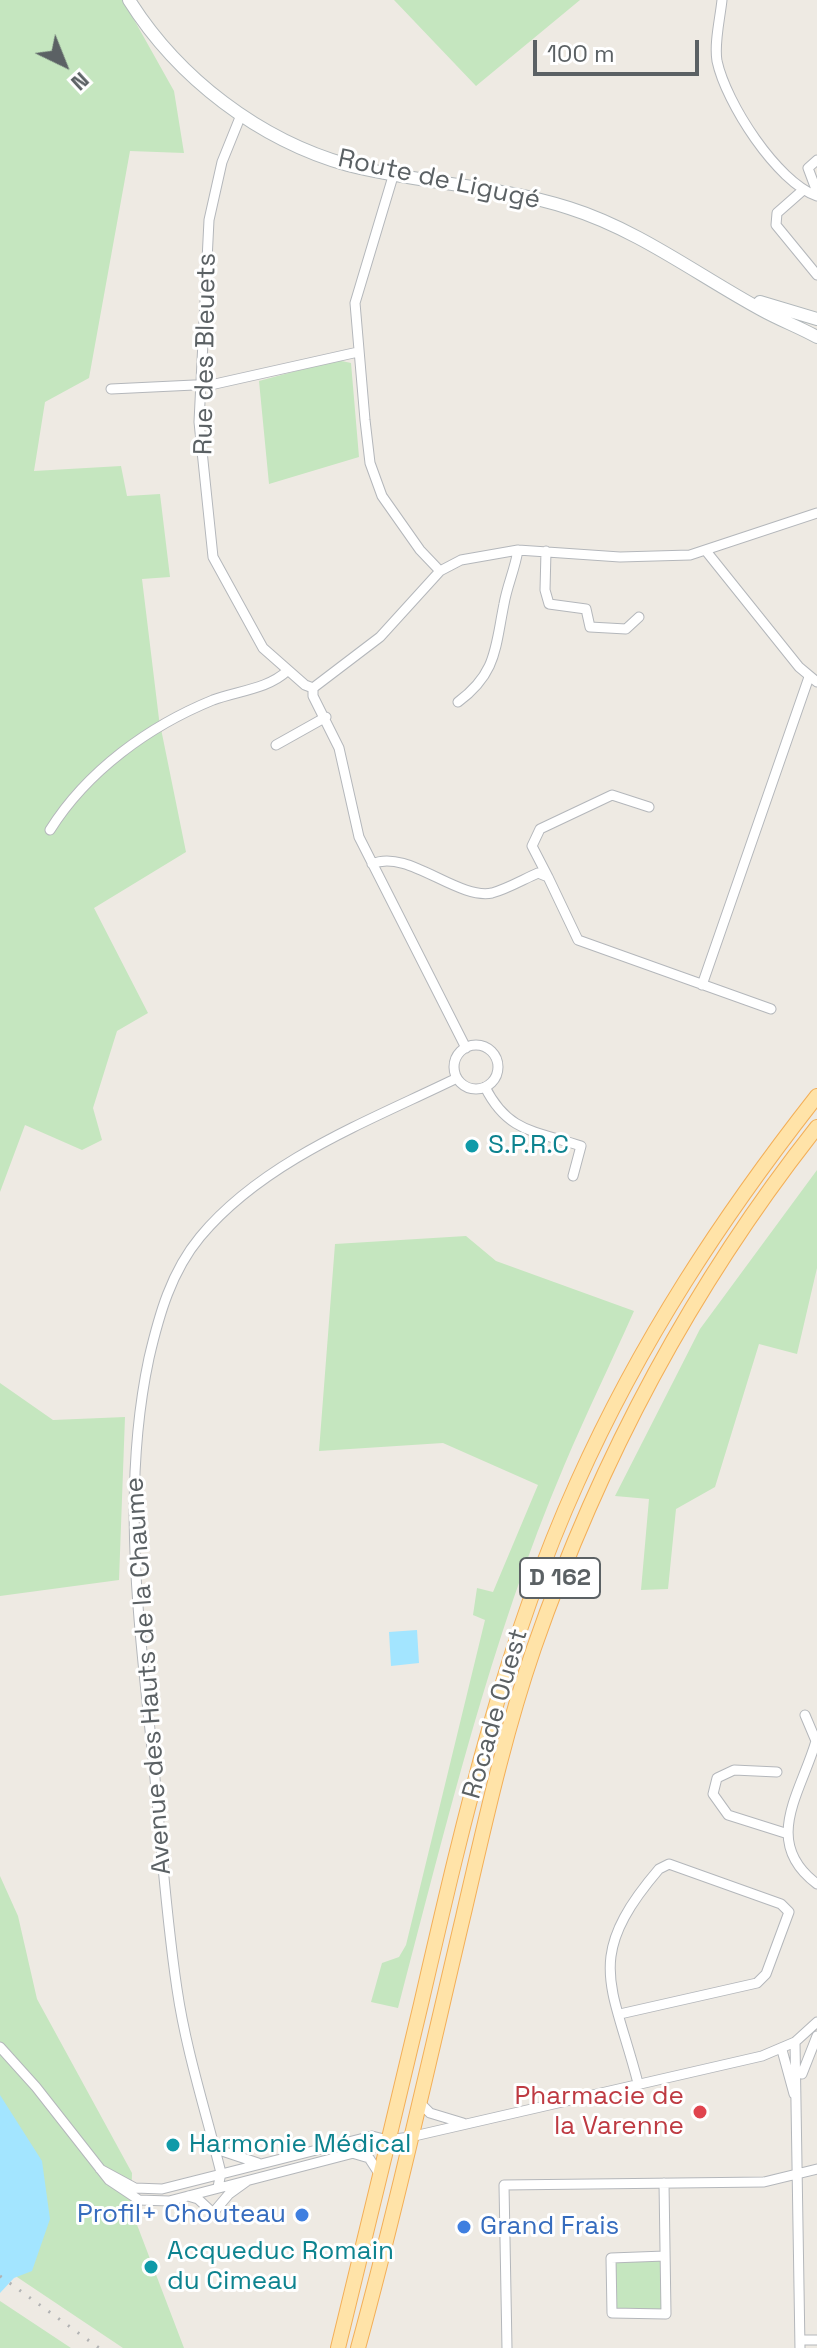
<!DOCTYPE html>
<meta charset="utf-8">
<style>
body{margin:0}
#map{position:relative;width:817px;height:2348px;overflow:hidden;background:#eeeae3;font-family:"Space Grotesk",sans-serif}
canvas{display:block}
.north{position:absolute;left:24px;top:24px;width:80px;height:80px;-webkit-text-stroke:6px #fff;paint-order:stroke;rotate:137deg;font-size:22px;font-weight:700;line-height:32px;text-align:center;color:#5b6164}
.north::after{content:'';display:block;margin:auto;width:28px;height:36px;background:#5b6164;clip-path:polygon(50% 0,100% 100%,50% 72%,0 100%)}
.scale{position:absolute;left:533px;top:40px;width:166px;height:36px;box-sizing:border-box;border:4px solid #5b6164;border-top:0;padding-left:10px;font-size:24px;line-height:28px;white-space:nowrap;color:#5b6164;-webkit-text-stroke:6px #fff;paint-order:stroke}
</style>
<div id="map">
<canvas width="817" height="2348"></canvas>
<div class="north">N</div>
<div class="scale">100 m</div>
</div>
<script>
const ctx = document.querySelector('canvas').getContext('2d');
ctx.lineJoin = 'round';
function fill(path, color) { ctx.fillStyle = color; ctx.fill(path, 'evenodd'); }
function strokePath(path, color, width, dash) { ctx.strokeStyle = color; ctx.lineWidth = width; ctx.lineCap = dash ? 'butt' : 'round'; ctx.setLineDash(dash || []); ctx.stroke(path); }
function label(font, color, halo, rows, align = 'center') {
  ctx.font = font + ' "Space Grotesk",sans-serif'; ctx.lineWidth = 6; ctx.setLineDash([]); ctx.textBaseline = 'middle'; ctx.strokeStyle = halo; ctx.fillStyle = color; for (const [text, x, y, turn = 0] of rows) {
    ctx.save(); ctx.translate(x, y); ctx.rotate((+turn || 0) * Math.PI / 180); ctx.textAlign = isNaN(turn) ? turn : align; if (halo) ctx.strokeText(text, 0, 0); ctx.fillText(text, 0, 0); ctx.restore();
  }
}
fill(new Path2D(`
 M 0,0 L 123,0 L 174,91 L 184,153 L 130,151 L 89,378 L 45,402 L 34,471 L 121,466 L 127,496 L 160,494 L 170,577 L 142,579 L 159,719 L 186,852 L 94,908 L 148,1013 L 117,1031 L 93,1108 L 102,1140 L 82,1150 L 25,1125 L 0,1192 Z
 M 394,0 L 580,0 L 476,86 Z
 M 337,360 L 351,363 L 359,457 L 269,484 L 259,381 Z
 M 817,1170 L 817,1268 L 797,1354 L 759,1344 L 715,1487 L 676,1509 L 668,1589 L 641,1590 L 649,1499 L 615,1496 L 700,1329 Z
 M 466,1236 L 496,1261 L 634,1311 C 611,1363 586,1414 564,1466 C 490,1640 446,1826 398,2008 L 371,2002 L 382,1963 L 399,1957 L 406,1945 L 485,1620 L 473,1615 L 477,1588 L 493,1592 L 538,1485 L 443,1443 L 319,1451 L 335,1244 Z
 M 0,1383 L 53,1420 L 125,1417 L 119,1580 L 0,1596 Z
 M 0,1876 L 18,1916 L 37,1999 L 132,2173 L 131,2209 L 184,2348 L 123,2348 L 17,2277 L 0,2141 Z
 M 661,2261 L 662,2309 L 615,2310 L 614,2262 Z
 M 0,2301 L 71,2348 L 0,2348 Z`), '#c5e6bf');
fill(new Path2D(`
 M 417,1630 L 419,1663 L 391,1666 L 389,1632 Z
 M 0,2095 L 42,2161 L 50,2219 L 32,2271 L 14,2278 L 0,2293 Z`), '#a3e5ff');
const street = new Path2D(`
 M 722,0 C 720,19 714,43 717,61 C 726,103 777,182 817,196
 M 241,115 L 222,162 L 209,220 L 199,422 L 213,557 L 263,648 L 305,685 L 313,688
 M 817,160 L 808,168 L 817,192
 M 394,173 L 355,303 L 365,420 L 370,463 L 382,496 L 420,550 L 440,571
 M 802,191 L 777,213 L 776,225 L 817,275
 M 111,389 L 215,384 L 358,352
 M 546,551 L 545,590 L 549,604 L 586,609 L 590,627 L 626,629 L 639,617
 M 706,551 L 799,667 L 817,682
 M 313,688 L 380,637 L 440,571 L 461,560 L 518,550 L 620,557 L 690,555 L 817,513
 M 313,688 L 313,696 L 339,748 L 359,837 L 466,1048
 M 458,702 C 497,673 495,648 504,604 C 507,586 515,569 518,550
 M 276,745 L 326,717
 M 50,830 C 87,771 149,726 213,700 C 237,691 268,689 287,671
 M 372,864 C 407,848 457,900 492,893 C 507,889 524,879 538,873 L 548,877 L 578,940 L 771,1009
 M 548,877 L 532,846 L 540,829 L 612,795 L 649,807
 M 702,985 L 809,677
 M454 1067a22 22 0 1 1 44 0a22 22 0 1 1-44 0Z
 M 485,1087 C 508,1133 536,1131 581,1146 L 573,1176
 M 805,1715 L 816,1741 C 801,1793 761,1842 817,1884
 M 777,1772 L 734,1770 L 717,1778 L 713,1794 L 728,1815 L 785,1833
 M 620,2014 L 757,1983 L 766,1974 L 789,1912 L 781,1904 L 669,1864 L 659,1869 C 583,1958 612,1983 638,2083
 M 795,2042 L 800,2348
 M 0,2047 L 36,2087 L 109,2180 L 139,2200 L 169,2201 L 373,2148 L 388,2140
 M 782,2050 L 794,2094
 M 802,2074 L 817,2036
 M 419,2102 L 430,2113 L 463,2123
 M 216,2149 L 258,2163
 M 352,2153 L 369,2158 L 380,2175
 M 100,2169 L 135,2188 L 162,2189 L 372,2136 L 388,2140 L 410,2137 L 762,2056 L 795,2042 L 817,2022
 M 664,2183 L 666,2314 L 612,2313 L 611,2258 L 665,2256
 M 218,2187 L 221,2173 C 206,2112 186,2051 177,1989 C 166,1916 161,1841 154,1768 C 140,1631 120,1494 149,1358 C 159,1315 171,1272 200,1237 C 264,1160 369,1121 457,1078
 M 188,2196 L 198,2199 L 213,2213 L 229,2194 L 247,2181
 M 800,2340 L 817,2340
 M 507,2348 L 504,2185 L 764,2182 L 817,2169`);
const secondary = new Path2D(`
 M 129,0 C 178,78 259,140 348,165 C 421,184 497,185 569,208 C 639,230 699,276 762,310 C 780,320 799,327 817,337
 M 760,302 L 817,319`);
const primary = new Path2D(`
 M 338,2348 C 366,2233 394,2119 421,2004 C 462,1827 502,1649 577,1483 C 640,1342 722,1217 817,1096
 M 358,2348 C 397,2205 429,2061 463,1917 C 484,1827 504,1735 534,1648 C 600,1458 693,1284 817,1127`);
strokePath(street, '#b4b7bb', 11);
strokePath(secondary, '#b2b8bb', 14);
strokePath(primary, '#f3af58', 16);
strokePath(street, '#fff', 9);
strokePath(secondary, '#fff', 12);
strokePath(primary, '#ffe3a8', 14);
strokePath(new Path2D(`
 M 0,2276 L 99,2348`), '#b2b3b4', 3, [2, 10]);
for (const [x, y, r, color] of [
 [472,1146,8,"#0f9aa8"],
 [700,2112,8,"#e0444e"],
 [173,2145,8,"#0f9aa8"],
 [302,2215,8,"#3f7fe0"],
 [464,2227,8,"#3f7fe0"],
 [151,2267,8,"#0f9aa8"]
]) { const dot = new Path2D(); dot.arc(x, y, r, 0, 2 * Math.PI); ctx.fillStyle = color; ctx.fill(dot); strokePath(dot, '#fff', 3); }
for (const [x, y, w] of [
 [560,1578,80]
]) { const box = new Path2D(); box.roundRect(x - w / 2, y - 20, w, 40, 6); ctx.fillStyle = '#fff'; ctx.fill(box); strokePath(box, '#5b6164', 2); }
label('bold 24px', '#5b6164', null, [
 ["D 162",560,1578]
]);
label('26px', '#5b6164', '#fff', [
 ["Route de Ligugé",439,180,12],
 ["Rue des Bleuets",206,354,-89],
 ["Avenue des Hauts de la Chaume",149,1676,-94],
 ["Rocade Ouest",496,1714,-74]
]);
label('26px', '#0d838f', '#fff', [
 ["S.P.R.C",488,1146],
 ["Harmonie Médical",189,2145],
 ["Acqueduc Romain",167,2252],
 ["du Cimeau",167,2282]
], 'left');
label('26px', '#be3a42', '#fff', [
 ["Pharmacie de",684,2097],
 ["la Varenne",684,2127]
], 'right');
label('26px', '#366cbe', '#fff', [
 ["Profil+ Chouteau",286,2215],
 ["Grand Frais",480,2227,"left"]
], 'right');
</script>
